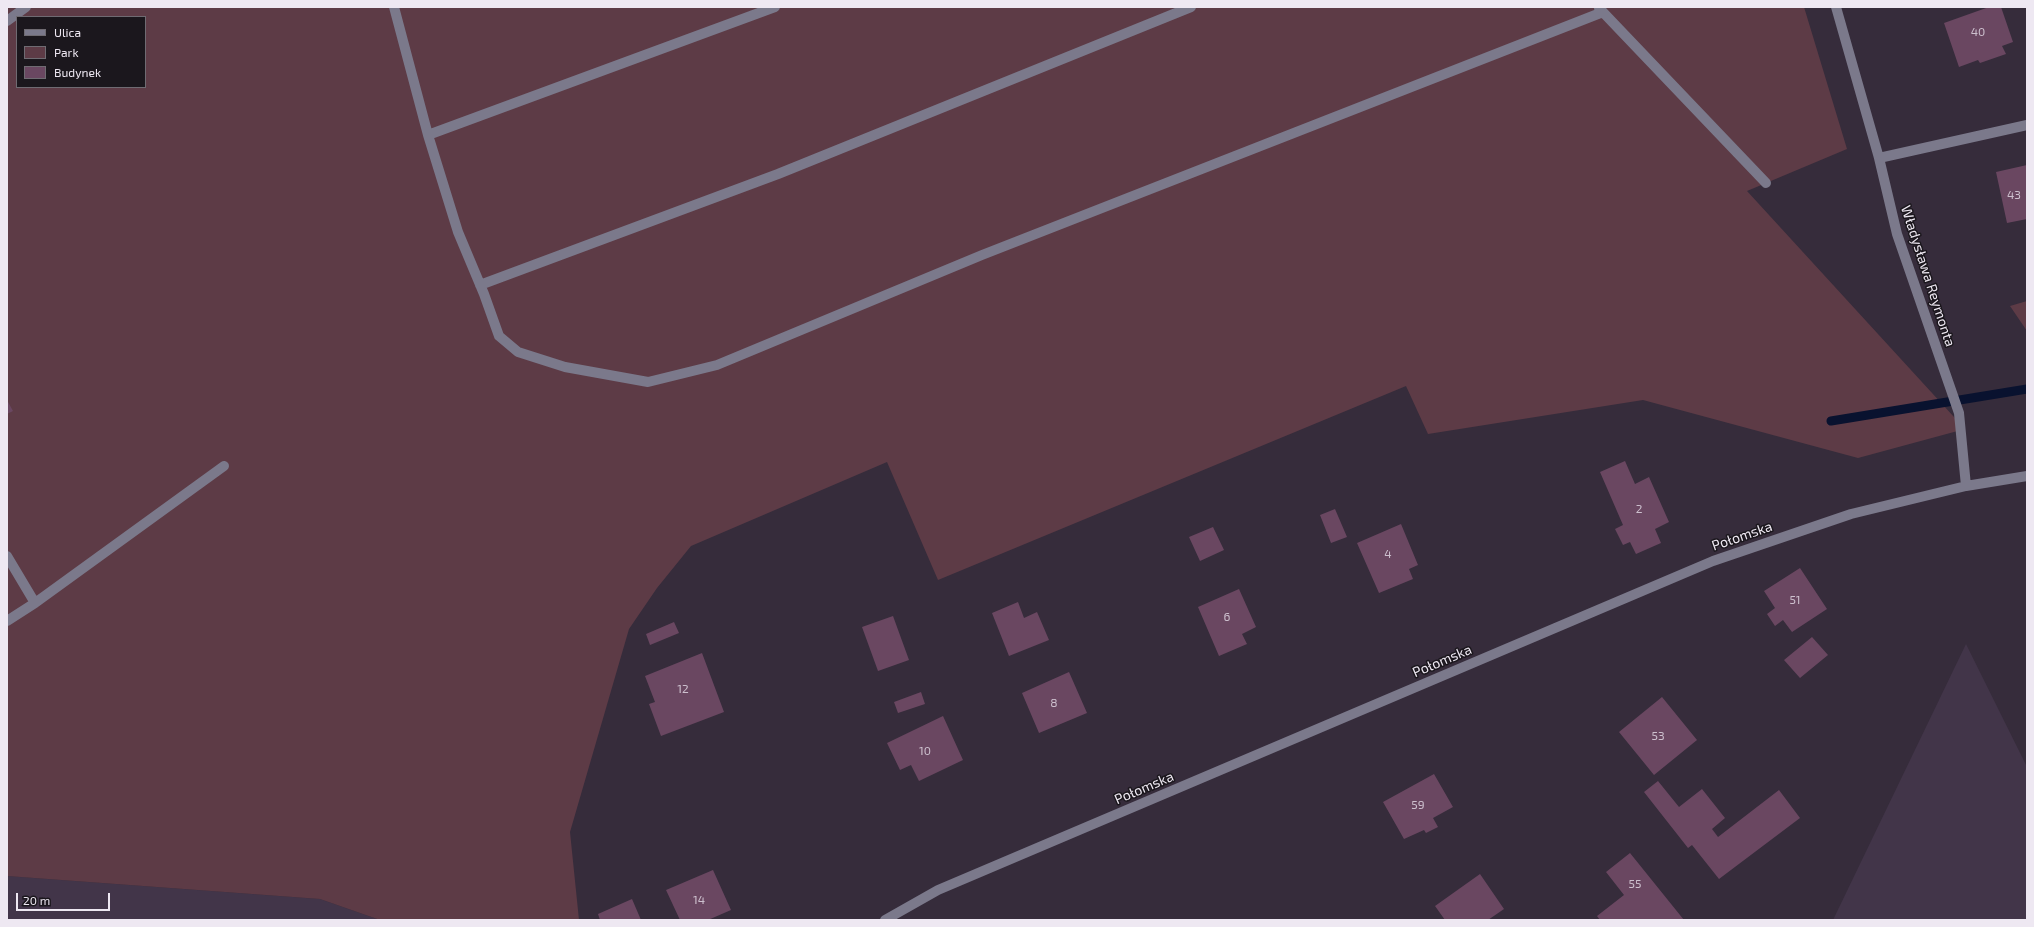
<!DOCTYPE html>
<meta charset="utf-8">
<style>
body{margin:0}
#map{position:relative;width:2034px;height:927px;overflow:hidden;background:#362c3b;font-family:"Exo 2",sans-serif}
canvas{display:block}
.frame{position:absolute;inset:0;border:8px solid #eee8f2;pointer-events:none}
.legend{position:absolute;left:16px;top:16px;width:130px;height:72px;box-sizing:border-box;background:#1b171d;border:1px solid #6f6b72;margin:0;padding:5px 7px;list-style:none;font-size:12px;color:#eee8f2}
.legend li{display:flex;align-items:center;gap:8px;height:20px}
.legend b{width:20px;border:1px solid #6f6b72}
.scale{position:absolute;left:16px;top:893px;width:94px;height:18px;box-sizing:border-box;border:2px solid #eee8f2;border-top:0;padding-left:5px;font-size:12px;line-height:14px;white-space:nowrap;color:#eee8f2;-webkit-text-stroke:3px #1b171d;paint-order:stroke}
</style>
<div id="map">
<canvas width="2034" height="927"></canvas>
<div class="frame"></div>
<ul class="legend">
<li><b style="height:5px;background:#7b798b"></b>Ulica</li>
<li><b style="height:11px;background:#5d3b46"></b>Park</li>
<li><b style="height:11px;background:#6a4761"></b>Budynek</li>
</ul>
<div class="scale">20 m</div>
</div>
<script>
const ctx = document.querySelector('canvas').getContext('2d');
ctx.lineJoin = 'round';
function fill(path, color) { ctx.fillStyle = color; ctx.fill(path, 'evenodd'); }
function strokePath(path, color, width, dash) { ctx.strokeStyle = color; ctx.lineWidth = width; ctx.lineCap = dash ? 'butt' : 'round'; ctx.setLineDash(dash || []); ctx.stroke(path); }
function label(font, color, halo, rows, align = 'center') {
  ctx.font = font + ' "Exo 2",sans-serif'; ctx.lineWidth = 3; ctx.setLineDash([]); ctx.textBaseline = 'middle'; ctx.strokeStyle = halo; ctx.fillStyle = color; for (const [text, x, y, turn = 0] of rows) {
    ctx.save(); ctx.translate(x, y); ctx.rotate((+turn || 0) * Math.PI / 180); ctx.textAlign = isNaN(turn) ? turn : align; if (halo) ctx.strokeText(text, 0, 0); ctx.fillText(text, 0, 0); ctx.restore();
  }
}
fill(new Path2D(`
 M 1966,644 L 2027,767 L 2027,920 L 1833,920 Z
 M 7,876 L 320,899 L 380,920 L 7,920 Z`), '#423549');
fill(new Path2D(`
 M 7,7 L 1804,7 L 1847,149 L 1747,191 L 1965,429 L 1858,458 L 1643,400 L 1428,434 L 1406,386 L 938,580 L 887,462 L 691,546 L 657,588 L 629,629 L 570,832 L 579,920 L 380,920 L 320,899 L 7,876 ZM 17,17 L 145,17 L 145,87 L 17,87 Z
 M 2027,301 L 2027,331 L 2010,306 Z`), '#5d3b46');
strokePath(new Path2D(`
 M 1831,421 L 2027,389`), '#09122f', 9);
fill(new Path2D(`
 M 1989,7 L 2001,7 L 2013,42 L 2002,46 L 2006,54 L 1980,63 L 1978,60 L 1959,67 L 1944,23 Z
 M 2027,165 L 2027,219 L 2007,223 L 1996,172 Z
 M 7,400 L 13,411 L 7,414 Z
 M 1625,461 L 1635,484 L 1649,477 L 1669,522 L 1655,529 L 1661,543 L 1636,554 L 1630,542 L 1623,545 L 1615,529 L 1623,525 L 1600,472 Z
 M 1335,509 L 1347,537 L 1331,543 L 1320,515 Z
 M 1401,524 L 1418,565 L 1409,569 L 1413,579 L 1379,593 L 1357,543 Z
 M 1213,527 L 1224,550 L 1200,561 L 1189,537 Z
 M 1800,568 L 1827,609 L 1792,632 L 1783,620 L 1775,626 L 1767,614 L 1775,608 L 1764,591 Z
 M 1239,589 L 1256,627 L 1242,634 L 1247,644 L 1219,656 L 1198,607 Z
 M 1018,602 L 1024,618 L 1037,612 L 1049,640 L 1009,656 L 992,613 Z
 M 893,616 L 909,660 L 878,671 L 862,627 Z
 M 674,622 L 679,633 L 650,645 L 646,634 Z
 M 1812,637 L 1828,655 L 1800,678 L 1784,660 Z
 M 702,653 L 724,712 L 661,736 L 649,704 L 655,702 L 645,676 Z
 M 1069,672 L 1087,713 L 1039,733 L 1022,693 Z
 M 921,692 L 925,704 L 898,713 L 894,702 Z
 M 1662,697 L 1697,740 L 1654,775 L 1619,732 Z
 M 943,716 L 963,760 L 919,781 L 911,765 L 900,770 L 887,743 Z
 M 1434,774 L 1453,807 L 1433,818 L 1438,827 L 1426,833 L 1424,830 L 1404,839 L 1383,802 Z
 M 1658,781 L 1679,807 L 1702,789 L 1725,818 L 1712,829 L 1718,837 L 1779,790 L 1800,818 L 1719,879 L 1692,845 L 1688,848 L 1644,792 Z
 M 1630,853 L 1684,920 L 1600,920 L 1597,916 L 1624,895 L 1606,872 Z
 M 713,870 L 731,910 L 708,920 L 680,920 L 666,890 Z
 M 1480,874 L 1504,909 L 1488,920 L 1445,920 L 1435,906 Z
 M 632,899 L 641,920 L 600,920 L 598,914 Z`), '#6a4761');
strokePath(new Path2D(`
 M 394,7 L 428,135 L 458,232 L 484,294 L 499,336 L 518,352 L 565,367 L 648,382 L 717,365 L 982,255 L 1603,12
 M 1836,7 L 1879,158 L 1897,234 L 1959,413 L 1966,486
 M 1599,8 L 1766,183
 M 7,21 L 26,7
 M 428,135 L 775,7
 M 1879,158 L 2027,125
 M 480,285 L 778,174 L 1191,7
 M 7,556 L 35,603
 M 7,621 L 35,603 L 224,466
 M 885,920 L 938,890 L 1713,561 L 1851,514 L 1966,486 L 2027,476`), '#7b798b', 10);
label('12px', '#cdc0ce', null, [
 ["40",1978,32],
 ["43",2014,195],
 ["2",1639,509],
 ["4",1388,554],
 ["51",1795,600],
 ["6",1227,617],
 ["12",683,689],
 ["8",1054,703],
 ["53",1658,736],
 ["10",925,751],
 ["59",1418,805],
 ["55",1635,884],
 ["14",699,900]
]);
label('14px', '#eee8f2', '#1b171d', [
 ["Władysława Reymonta",1928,276,72],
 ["Połomska",1742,536,-19],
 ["Połomska",1442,661,-23],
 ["Połomska",1144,788,-23]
]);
</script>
